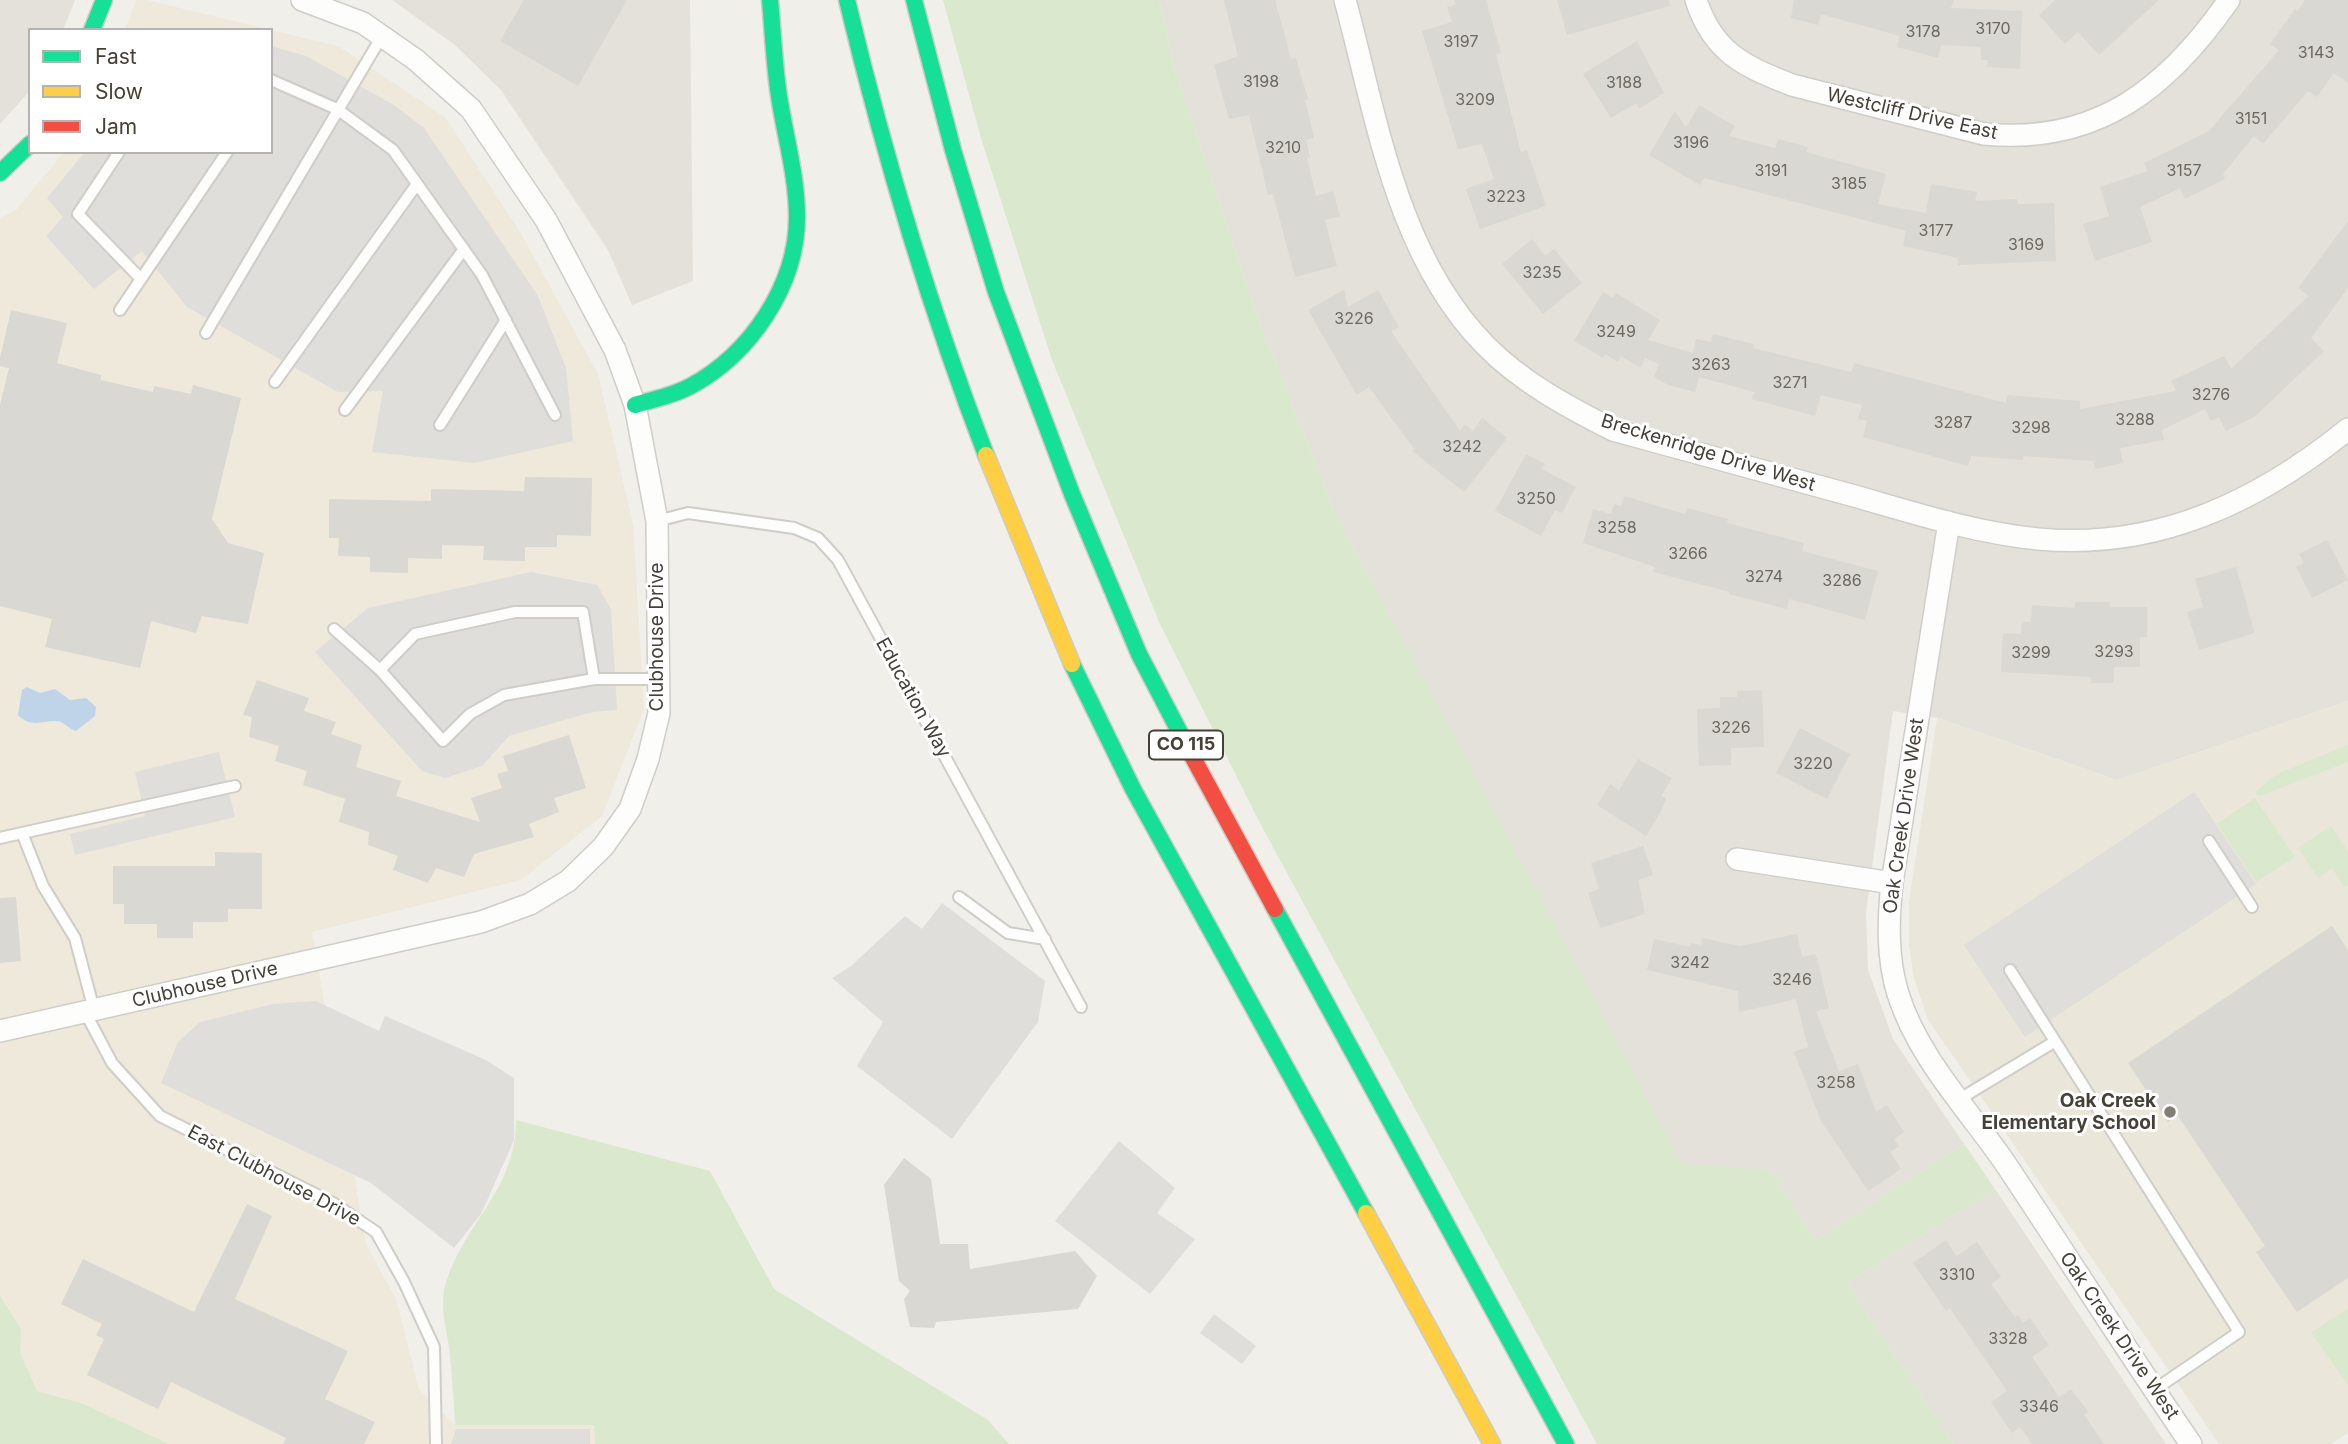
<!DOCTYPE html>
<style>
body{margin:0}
#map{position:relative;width:2348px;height:1444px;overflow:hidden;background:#f0efea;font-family:Inter,sans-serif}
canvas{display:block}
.legend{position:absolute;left:28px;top:28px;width:245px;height:126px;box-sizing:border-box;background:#fff;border:2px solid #b5b3af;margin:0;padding:9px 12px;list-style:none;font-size:21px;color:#454137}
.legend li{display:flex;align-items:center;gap:14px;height:35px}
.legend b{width:35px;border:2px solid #b5b3af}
</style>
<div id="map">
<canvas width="2348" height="1444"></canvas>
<ul class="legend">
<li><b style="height:9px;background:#16e098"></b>Fast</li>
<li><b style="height:9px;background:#ffcf43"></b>Slow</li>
<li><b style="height:9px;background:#f24e42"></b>Jam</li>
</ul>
</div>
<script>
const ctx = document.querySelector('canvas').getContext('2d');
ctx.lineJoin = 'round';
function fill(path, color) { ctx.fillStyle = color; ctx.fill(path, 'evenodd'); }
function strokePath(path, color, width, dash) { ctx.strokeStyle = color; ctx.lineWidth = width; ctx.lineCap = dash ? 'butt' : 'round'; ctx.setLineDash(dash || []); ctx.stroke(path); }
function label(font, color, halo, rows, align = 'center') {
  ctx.font = font + ' Inter,sans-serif'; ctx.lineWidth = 6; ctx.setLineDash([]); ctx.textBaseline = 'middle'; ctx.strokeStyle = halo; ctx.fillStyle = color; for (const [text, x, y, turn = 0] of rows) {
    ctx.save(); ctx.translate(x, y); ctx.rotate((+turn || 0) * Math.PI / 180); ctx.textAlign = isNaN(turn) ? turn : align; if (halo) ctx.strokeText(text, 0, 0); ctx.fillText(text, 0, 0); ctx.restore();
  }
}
fill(new Path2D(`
 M 0,0 L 75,0 L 63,30 L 30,30 L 30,91 L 0,124 Z
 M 392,0 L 690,0 L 693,281 L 632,305 L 608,250 L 501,90 L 455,45 Z
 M 1159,0 L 2348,0 L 2348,701 L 2117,780 L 1938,718 L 1893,711 L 1866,912 L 1868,970 L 1893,1039 L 1964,1144 L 1815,1241 L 1771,1170 L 1682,1165 L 1335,513 L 1256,313 L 1176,75 Z
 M 1995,1189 L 2166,1444 L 1953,1444 L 1847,1283 Z`), '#e3e1d9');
fill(new Path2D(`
 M 136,0 L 147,0 L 271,30 L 125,30 Z
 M 271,30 L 338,46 L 445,117 L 519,230 L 598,374 L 633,524 L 644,709 L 602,816 L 521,880 L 312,932 L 366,1244 L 396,1299 L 419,1389 L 455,1425 L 594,1425 L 595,1444 L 169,1444 L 69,1399 L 37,1391 L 19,1352 L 21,1329 L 0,1296 L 0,218 L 16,210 L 64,152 L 271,152 Z`), '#eee9db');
fill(new Path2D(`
 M 2348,701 L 2348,1433 L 2331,1444 L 2219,1444 L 1927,1018 L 1914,978 L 1909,946 L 1909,901 L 1937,718 L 2117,780 Z`), '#eae7da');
fill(new Path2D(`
 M 943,0 L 1159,0 L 1176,75 L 1256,313 L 1335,513 L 1682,1164 L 1771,1170 L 1815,1241 L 1964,1144 L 1995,1189 L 1847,1283 L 1953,1444 L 1597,1444 L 1261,825 L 1160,624 L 1052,360 L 981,138 Z
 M 2348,745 L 2348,762 L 2260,796 L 2256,795 L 2256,791 L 2277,774 Z
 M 2255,798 L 2295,857 L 2256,882 L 2217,824 Z
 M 2331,826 L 2348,851 L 2348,884 L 2344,887 L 2332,868 L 2318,878 L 2298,848 Z
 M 516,1120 L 710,1171 L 774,1289 L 988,1420 L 1009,1444 L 595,1444 L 594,1425 L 455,1425 C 454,1402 452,1378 450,1355 C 448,1333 440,1313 444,1291 C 459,1226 516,1194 516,1120 Z
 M 0,1296 L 21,1329 L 20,1352 L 37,1391 L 81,1403 L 169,1444 L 0,1444 Z
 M 2348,1308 L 2348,1385 L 2311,1333 Z`), '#dae8cd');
fill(new Path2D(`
 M 271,46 L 306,56 L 394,105 L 424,128 L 538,296 L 566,368 L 573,441 L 474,463 L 372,452 L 383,391 L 338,392 L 187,307 L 142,251 L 94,289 L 46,236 L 63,217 L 47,198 L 85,152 L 271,152 Z
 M 531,572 L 597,585 L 611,609 L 617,710 L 592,712 L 509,736 L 482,766 L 445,778 L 422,771 L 315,652 L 368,608 Z
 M 219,752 L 235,817 L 75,855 L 70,834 L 145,816 L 135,772 Z
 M 2194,792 L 2256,884 L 2025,1037 L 1964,945 Z
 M 942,903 L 1045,981 L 1038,1022 L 952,1139 L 857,1066 L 883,1022 L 832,978 L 851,966 L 905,916 L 922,929 Z
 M 316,1001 L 379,1031 L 385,1016 L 486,1060 L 514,1078 L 514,1140 L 481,1214 L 454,1248 L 371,1183 L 161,1083 L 178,1042 L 200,1022 L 273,1004 Z
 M 1119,1141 L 1175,1188 L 1157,1213 L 1195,1239 L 1150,1294 L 1055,1221 Z
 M 1214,1314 L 1256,1346 L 1242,1364 L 1200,1333 Z
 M 456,1429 L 590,1429 L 590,1444 L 451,1444 Z`), '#dfdeda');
fill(new Path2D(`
 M 27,687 L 40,693 L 55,689 L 70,700 L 86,698 L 96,707 L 95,716 L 76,731 C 68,729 64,721 56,721 C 40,721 31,728 18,715 L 22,690 Z`), '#bfd4e9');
fill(new Path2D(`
 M 524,0 L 627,0 L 578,86 L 500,41 Z
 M 1224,0 L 1275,0 L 1291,59 L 1296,58 L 1308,99 L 1305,100 L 1314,138 L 1306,140 L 1310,157 L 1307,158 L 1316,196 L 1333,191 L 1340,216 L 1325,220 L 1337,266 L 1295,277 L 1273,194 L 1268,195 L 1249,115 L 1229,119 L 1214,65 L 1238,56 Z
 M 1454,0 L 1486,0 L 1501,53 L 1496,54 L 1521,152 L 1527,150 L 1546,206 L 1480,229 L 1466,189 L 1494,179 L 1482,144 L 1458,149 L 1422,31 L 1452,22 L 1447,7 L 1456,5 Z
 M 1557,0 L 1669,0 L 1670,6 L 1567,35 Z
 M 1794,0 L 1954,0 L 1951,8 L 2022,11 L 2020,69 L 1987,67 L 1988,60 L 1981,60 L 1981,47 L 1941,45 L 1938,58 L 1897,47 L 1900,36 L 1821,14 L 1818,25 L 1791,18 Z
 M 2055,0 L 2159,0 L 2099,55 L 2078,32 L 2065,44 L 2039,15 Z
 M 2305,0 L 2348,0 L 2348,83 L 2334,73 L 2317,97 L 2308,91 L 2263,144 L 2254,136 L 2223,174 L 2225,179 L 2185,199 L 2180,188 L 2140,207 L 2152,242 L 2095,261 L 2083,224 L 2109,216 L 2100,187 L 2148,171 L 2144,163 L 2209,131 L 2279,50 L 2270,44 L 2295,9 L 2298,11 Z
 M 1637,41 L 1664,93 L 1639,109 L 1636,103 L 1611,118 L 1583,74 Z
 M 1699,105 L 1735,126 L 1729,136 L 1775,148 L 1778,139 L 1808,147 L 1806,152 L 1886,174 L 1878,204 L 1926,213 L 1931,184 L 1977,192 L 1975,201 L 2017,199 L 2018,204 L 2054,203 L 2056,261 L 1958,265 L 1958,258 L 1903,246 L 1906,231 L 1704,178 L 1700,185 L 1649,155 L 1675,111 L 1686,128 Z
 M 2348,221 L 2348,288 L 2311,338 L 2324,351 L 2254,417 L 2226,431 L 2219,417 L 2211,421 L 2205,409 L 2162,430 L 2164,440 L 2120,448 L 2123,463 L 2095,469 L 2093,461 L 2023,456 L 2023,460 L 1971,456 L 1968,466 L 1863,437 L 1867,421 L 1858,419 L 1862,405 L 1821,395 L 1815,416 L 1752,399 L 1754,392 L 1699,377 L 1695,392 L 1668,385 L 1654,377 L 1659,364 L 1645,358 L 1640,368 L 1621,356 L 1618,362 L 1605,354 L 1603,358 L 1574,341 L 1603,292 L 1613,298 L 1616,293 L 1660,320 L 1648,340 L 1693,353 L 1696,339 L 1711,342 L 1713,334 L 1754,344 L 1753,348 L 1851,372 L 1854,363 L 2006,403 L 2007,395 L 2080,401 L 2080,409 L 2176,391 L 2171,381 L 2224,356 L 2231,369 L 2309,296 L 2298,288 Z
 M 1532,239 L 1545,256 L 1554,249 L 1582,283 L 1543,314 L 1502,264 Z
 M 1344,290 L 1348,307 L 1378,290 L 1399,327 L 1391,331 L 1460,431 L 1465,424 L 1473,431 L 1482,418 L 1507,438 L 1464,492 L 1412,451 L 1414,449 L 1369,387 L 1357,395 L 1308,310 Z
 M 11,310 L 67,323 L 57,363 L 101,375 L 101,380 L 153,392 L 154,386 L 191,394 L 193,385 L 241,398 L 212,519 L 228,543 L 264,553 L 248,624 L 202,616 L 196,633 L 151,621 L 140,668 L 45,647 L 52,619 L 0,606 L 0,405 L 9,368 L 0,366 L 0,358 Z
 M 1526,454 L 1545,464 L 1542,469 L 1576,487 L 1562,513 L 1555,510 L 1541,536 L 1495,511 Z
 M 525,477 L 592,478 L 591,536 L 557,535 L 557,547 L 525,547 L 525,561 L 483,560 L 484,546 L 442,545 L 442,559 L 408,558 L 408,573 L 370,572 L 370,557 L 338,556 L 339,538 L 329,538 L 329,499 L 431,501 L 431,489 L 524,491 Z
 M 1624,496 L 1685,514 L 1687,508 L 1728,519 L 1727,523 L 1804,543 L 1802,551 L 1878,571 L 1865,620 L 1789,599 L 1787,609 L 1729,594 L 1730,592 L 1653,572 L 1655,567 L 1583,543 L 1593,509 L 1611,514 L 1614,504 L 1621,506 Z
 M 2327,540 L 2348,580 L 2312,598 L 2296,567 L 2304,563 L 2299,554 Z
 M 2236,567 L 2255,633 L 2199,650 L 2187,612 L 2203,607 L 2195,579 Z
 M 2075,602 L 2110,602 L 2110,607 L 2147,607 L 2147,637 L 2140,637 L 2140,667 L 2114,667 L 2114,683 L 2091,683 L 2091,677 L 2001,672 L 2003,633 L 2021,634 L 2022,622 L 2031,622 L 2032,605 L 2075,608 Z
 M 257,680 L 309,698 L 304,711 L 336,722 L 331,734 L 362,745 L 356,767 L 401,781 L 396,796 L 480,822 L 471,798 L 502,788 L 497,774 L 508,771 L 503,756 L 569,735 L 586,788 L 554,798 L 559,812 L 529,824 L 534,837 L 474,854 L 464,877 L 436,868 L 428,883 L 393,870 L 398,856 L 368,845 L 369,832 L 339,822 L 345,799 L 303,785 L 307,771 L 275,761 L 279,746 L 249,737 L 252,717 L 243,715 Z
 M 1762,690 L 1764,747 L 1731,748 L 1731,765 L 1699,766 L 1697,709 L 1720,708 L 1720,697 L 1737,697 L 1737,691 Z
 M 1800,728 L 1850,754 L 1827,799 L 1776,773 Z
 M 1638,759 L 1672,778 L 1661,796 L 1666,798 L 1661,811 L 1646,836 L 1597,805 L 1610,784 L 1619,790 Z
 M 1643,846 L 1653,875 L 1638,880 L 1645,914 L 1600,928 L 1588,893 L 1599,889 L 1591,863 Z
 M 215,852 L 262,853 L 262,909 L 228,909 L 228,922 L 193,922 L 193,938 L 157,938 L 157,924 L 124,924 L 124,904 L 113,904 L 113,866 L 215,866 Z
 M 16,897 L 21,961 L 0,963 L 0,898 Z
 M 2332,926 L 2348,950 L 2348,1278 L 2297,1312 L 2256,1252 L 2265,1246 L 2178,1116 L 2168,1122 L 2128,1063 Z
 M 1797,934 L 1802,957 L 1815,954 L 1818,962 L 1829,1008 L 1816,1011 L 1839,1071 L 1858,1064 L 1876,1112 L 1887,1105 L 1904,1132 L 1894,1139 L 1899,1146 L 1890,1152 L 1901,1169 L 1868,1191 L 1821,1121 L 1794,1052 L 1808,1047 L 1796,999 L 1739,1012 L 1738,991 L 1647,970 L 1654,939 L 1690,947 L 1691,943 L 1701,945 L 1702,938 L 1740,946 Z
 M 904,1158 L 931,1179 L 940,1244 L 968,1244 L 970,1269 L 1075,1251 L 1097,1276 L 1078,1309 L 936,1322 L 934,1328 L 910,1327 L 904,1299 L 910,1291 L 899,1281 L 884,1185 Z
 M 247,1204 L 272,1216 L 235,1299 L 348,1351 L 325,1399 L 375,1422 L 364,1444 L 283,1444 L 286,1438 L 171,1382 L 158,1409 L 87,1375 L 104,1339 L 96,1335 L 102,1324 L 61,1304 L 83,1259 L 194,1312 Z
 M 1946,1240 L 1956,1256 L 1977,1242 L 2001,1277 L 1991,1284 L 2015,1317 L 2018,1315 L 2023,1323 L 2030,1318 L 2049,1345 L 2032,1357 L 2059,1397 L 2071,1389 L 2088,1412 L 2084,1415 L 2104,1444 L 2032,1444 L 2020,1427 L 2012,1433 L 1991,1402 L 2007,1391 L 1950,1308 L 1946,1311 L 1913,1263 Z`), '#d9d8d3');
const lane = new Path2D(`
 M 271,80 L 337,109 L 393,150 L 482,275 L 555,415
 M 119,152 L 78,214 L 141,279
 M 120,310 L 227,152
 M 206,333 L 382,36
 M 275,382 L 417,184
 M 345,410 L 464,249
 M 440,425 L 506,320
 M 657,521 L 688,513 L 794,528 L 818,538 L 838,560 L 1081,1007
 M 334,629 L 380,670 L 443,741 L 470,714 L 504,695 L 594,679 L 658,679
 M 380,670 L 415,634 L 515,612 L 583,612 L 594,679
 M 0,838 L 22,833
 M 2209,841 L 2252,907
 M 959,897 L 1008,933 L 1045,939
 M 2010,970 L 2239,1332 L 2154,1390
 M 94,1010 L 75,938 L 43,886 L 22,833 L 235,786
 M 85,1012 L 112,1063 L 160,1116 L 333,1203 L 376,1232 L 404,1282 L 434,1347 L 436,1444
 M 1958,1100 L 2054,1042`);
const street = new Path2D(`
 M 1345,0 C 1377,118 1396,254 1485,345 C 1521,382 1568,407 1613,430 C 1695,452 1776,475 1858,497 C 1917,514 1977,533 2038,539 C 2157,550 2258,502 2348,429
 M 1696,0 C 1713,52 1743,66 1792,85 L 1984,134 C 2097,145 2168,88 2229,0
 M 1949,522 L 1892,883 C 1888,921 1887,958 1898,994 C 1918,1057 1966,1107 2003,1160 C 2066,1254 2126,1350 2191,1444
 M 1737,859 L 1892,883
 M 0,1031 L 481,922 L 530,904 L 568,881 L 603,847 L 630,809 L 648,759 L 659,713 L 657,521 L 635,405 L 615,350 L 546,220 L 471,109 L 416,60 L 363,23 L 302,0`);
const fast = new Path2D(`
 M 847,0 C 884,155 929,307 986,455
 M 914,0 L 953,150 L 996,292 L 1072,494 L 1139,654 L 1191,754
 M 92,30 L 104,0
 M 0,173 L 30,144
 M 635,405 C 654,399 673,396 691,386 C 750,354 797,286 797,217 C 797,176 785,136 779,96 C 774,64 773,32 770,0
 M 1072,664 L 1133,789 L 1366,1213
 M 1275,909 L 1566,1444`);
const slow = new Path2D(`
 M 986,455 L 1072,664
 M 1366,1213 L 1492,1444`);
const jam = new Path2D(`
 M 1191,754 L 1275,909`);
strokePath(lane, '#cecdc8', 14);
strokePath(street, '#cecdc8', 24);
strokePath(fast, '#ceccc2', 19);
strokePath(slow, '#ceccc2', 19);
strokePath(jam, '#ceccc2', 19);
strokePath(lane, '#fdfdfc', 10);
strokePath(street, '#fdfdfc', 21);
strokePath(fast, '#16e098', 16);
strokePath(slow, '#ffcf43', 16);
strokePath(jam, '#f24e42', 16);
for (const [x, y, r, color] of [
 [2170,1112,7,"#817e76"]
]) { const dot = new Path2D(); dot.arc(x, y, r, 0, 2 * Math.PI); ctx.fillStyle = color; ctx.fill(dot); strokePath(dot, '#fff', 2.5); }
label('16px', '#6b685f', null, [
 ["3170",1993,29],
 ["3178",1923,32],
 ["3197",1461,42],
 ["3143",2316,53],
 ["3198",1261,82],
 ["3188",1624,83],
 ["3209",1475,100],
 ["3151",2251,119],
 ["3196",1691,143],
 ["3210",1283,148],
 ["3191",1771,171],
 ["3157",2184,171],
 ["3185",1849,184],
 ["3223",1506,197],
 ["3177",1936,231],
 ["3169",2026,245],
 ["3235",1542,273],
 ["3226",1354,319],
 ["3249",1616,332],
 ["3263",1711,365],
 ["3271",1790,383],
 ["3276",2211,395],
 ["3288",2135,420],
 ["3287",1953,423],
 ["3298",2031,428],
 ["3242",1462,447],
 ["3250",1536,499],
 ["3258",1617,528],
 ["3266",1688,554],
 ["3274",1764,577],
 ["3286",1842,581],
 ["3293",2114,652],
 ["3299",2031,653],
 ["3226",1731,728],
 ["3220",1813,764],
 ["3242",1690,963],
 ["3246",1792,980],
 ["3258",1836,1083],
 ["3310",1957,1275],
 ["3328",2008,1339],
 ["3346",2039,1407]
]);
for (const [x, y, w] of [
 [1186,745,74]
]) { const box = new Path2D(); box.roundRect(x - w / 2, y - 14.5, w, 29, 5); ctx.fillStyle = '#fff'; ctx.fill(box); strokePath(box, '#454137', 2); }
label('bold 18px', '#454137', null, [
 ["CO 115",1186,745]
]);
label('19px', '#454137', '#fff', [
 ["Westcliff Drive East",1912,114,13],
 ["Breckenridge Drive West",1708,453,17],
 ["Clubhouse Drive",657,637,-90],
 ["Education Way",913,698,61],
 ["Oak Creek Drive West",1904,816,-82],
 ["Clubhouse Drive",205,985,-13],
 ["East Clubhouse Drive",274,1176,28],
 ["Oak Creek Drive West",2119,1336,56]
]);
label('bold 19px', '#454137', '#fff', [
 ["Oak Creek",2156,1101],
 ["Elementary School",2156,1123]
], 'right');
</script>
